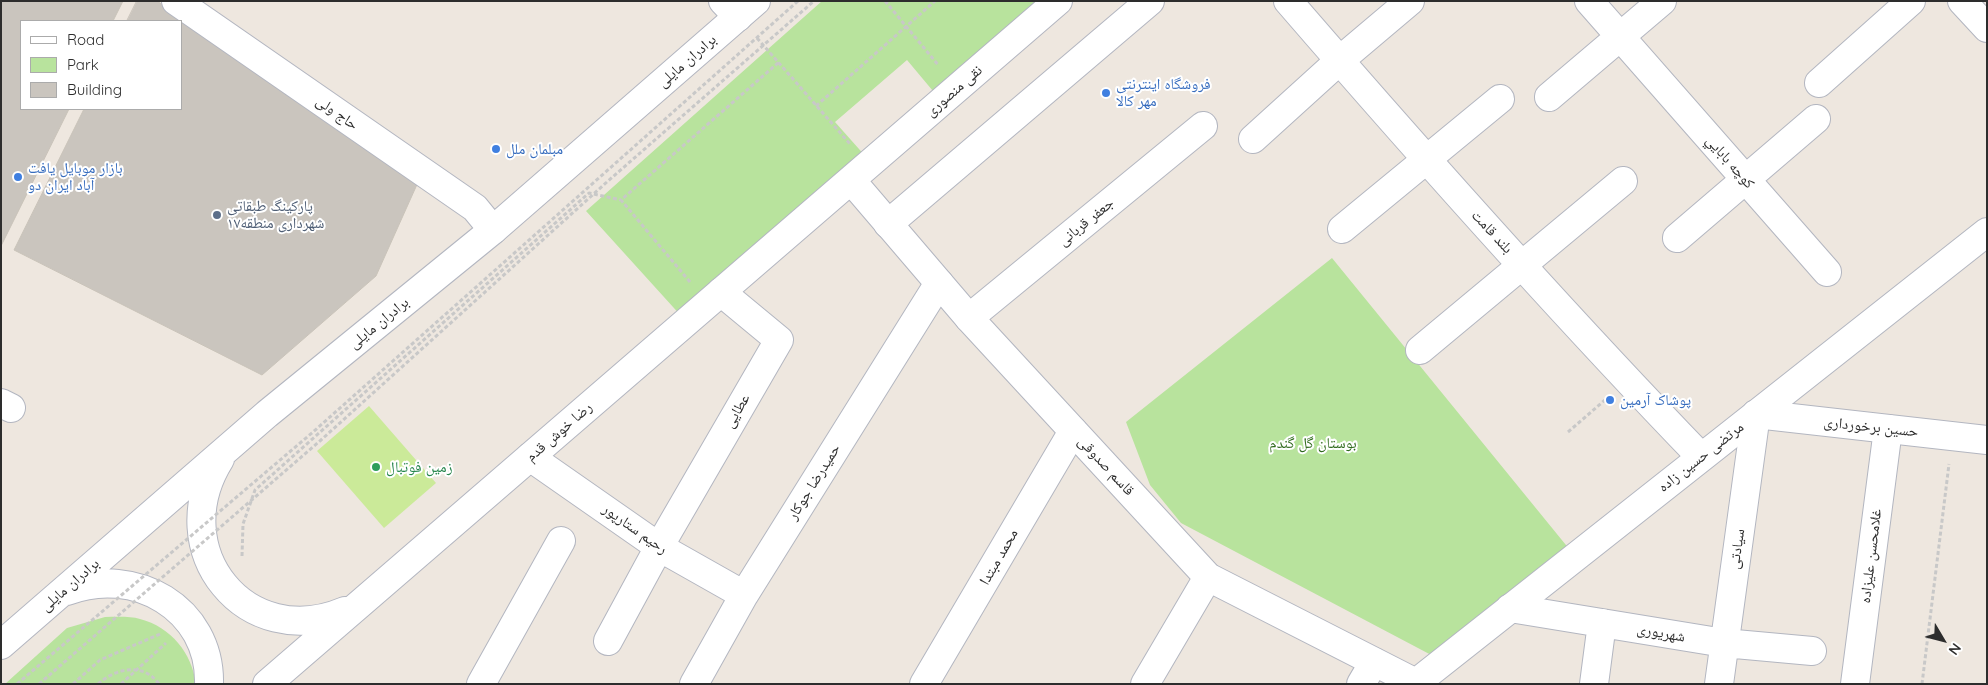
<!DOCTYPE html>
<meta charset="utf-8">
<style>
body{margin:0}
#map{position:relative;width:1988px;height:685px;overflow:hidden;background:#eee7df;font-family:Quicksand,sans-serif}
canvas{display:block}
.frame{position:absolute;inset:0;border:2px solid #2d2d2d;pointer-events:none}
.legend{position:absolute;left:20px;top:20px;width:162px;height:90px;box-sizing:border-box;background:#fff;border:1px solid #ababab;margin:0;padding:6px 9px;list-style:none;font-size:15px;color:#2d2d2d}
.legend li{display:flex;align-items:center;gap:10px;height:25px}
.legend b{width:25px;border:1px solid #ababab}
.north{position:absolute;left:1918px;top:615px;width:50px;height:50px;-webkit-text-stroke:4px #fff;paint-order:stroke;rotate:127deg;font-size:14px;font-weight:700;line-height:20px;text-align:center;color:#2d2d2d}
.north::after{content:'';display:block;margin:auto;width:18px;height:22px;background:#2d2d2d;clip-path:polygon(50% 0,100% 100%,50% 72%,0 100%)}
</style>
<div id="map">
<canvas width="1988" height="685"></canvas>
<div class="frame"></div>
<ul class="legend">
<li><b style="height:6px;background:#fff"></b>Road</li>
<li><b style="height:14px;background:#b8e39d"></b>Park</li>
<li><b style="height:14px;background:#cac5be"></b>Building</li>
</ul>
<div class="north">N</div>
</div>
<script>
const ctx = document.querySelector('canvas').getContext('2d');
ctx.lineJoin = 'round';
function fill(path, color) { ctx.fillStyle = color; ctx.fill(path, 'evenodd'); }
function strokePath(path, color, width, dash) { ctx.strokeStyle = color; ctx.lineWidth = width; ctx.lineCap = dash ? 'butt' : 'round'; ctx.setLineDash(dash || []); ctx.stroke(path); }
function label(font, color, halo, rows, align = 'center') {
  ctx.font = font + ' Quicksand,"Noto Naskh Arabic",sans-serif'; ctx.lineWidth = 4; ctx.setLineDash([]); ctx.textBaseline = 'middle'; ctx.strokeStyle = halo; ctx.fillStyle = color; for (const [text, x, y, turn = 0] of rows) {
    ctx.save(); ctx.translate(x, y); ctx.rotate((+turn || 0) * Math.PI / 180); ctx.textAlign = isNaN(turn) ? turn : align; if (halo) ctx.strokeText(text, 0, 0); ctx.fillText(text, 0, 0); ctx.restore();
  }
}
fill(new Path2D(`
 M 822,1 L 1047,1 L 938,97 L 907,60 L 835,122 L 867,158 L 683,318 L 586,211 Z
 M 1332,258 L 1570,550 L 1435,657 L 1181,523 L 1150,485 L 1126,422 Z
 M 105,617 C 116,617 130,616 140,619 C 171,627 192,653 196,684 L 5,684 L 67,628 Z`), '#b8e39d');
fill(new Path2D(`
 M 369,406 L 436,483 L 384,528 L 317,451 Z`), '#cbea99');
const building = new Path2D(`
 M 1,1 L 123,1 L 113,21 L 21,21 L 21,109 L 69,109 L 1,246 Z
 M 137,1 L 157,1 L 419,180 L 376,276 L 262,375 L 14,250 L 84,109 L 181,109 L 181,21 L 127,21 Z`);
fill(building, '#cac5be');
strokePath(building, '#c9c3b9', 1);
const street = new Path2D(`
 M 176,1 L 475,208 L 493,230
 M 723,1 L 738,17
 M 1288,1 C 1422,156 1559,310 1701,457
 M 1589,1 L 1827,272
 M 1819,83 L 1911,1
 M 1549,97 L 1662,1
 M 1253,139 L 1339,61 L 1410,1
 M 888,224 L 1150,1
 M 1342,229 L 1500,99
 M 1677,238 L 1816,119
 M 969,318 L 1203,126
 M 1420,350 L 1623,181
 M 1,403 L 11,408
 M 530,457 L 659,547 L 744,595
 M 1510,608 L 1724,643 L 1812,651
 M 608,641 L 659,547 L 779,340 L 721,292
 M 481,684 L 561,541
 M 694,684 L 744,595 L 939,283
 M 924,684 L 1073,431
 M 1145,684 L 1208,577
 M 1361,684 L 1374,662
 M 1594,684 L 1602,623
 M 1719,684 L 1756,414
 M 1855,684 L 1888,429`);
const secondary = new Path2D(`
 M 1962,1 L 1987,28
 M 851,180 L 969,318 L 1208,577 L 1416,683 L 1987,232
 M 1756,414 L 1987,440
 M 220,459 C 163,550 246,653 345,611
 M 67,591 C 134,565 211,608 209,684
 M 1,645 L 267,414 L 493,230 L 756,1
 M 267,684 L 1058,1`);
strokePath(street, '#b3b6c0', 30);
strokePath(secondary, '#b3b6c0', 30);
strokePath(new Path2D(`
 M 885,1 L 939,66
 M 757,38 L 850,144
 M 816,106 L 935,1
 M 690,282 L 621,200 L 779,62
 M 1568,432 L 1605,400
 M 242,556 L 243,524 L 255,490 L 589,193 L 621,200
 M 73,684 L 100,660 L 160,634
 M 98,684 C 116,668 143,662 159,684
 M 121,684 L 166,643
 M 1922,684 L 1949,464`), '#c8c8c8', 3, [4, 2.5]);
strokePath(street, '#fff', 28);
strokePath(secondary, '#fff', 28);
strokePath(new Path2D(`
 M 17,684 L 313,432 L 798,1
 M 39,684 L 321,440 L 608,181 L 814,1`), '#c8c8c8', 3, [4, 2.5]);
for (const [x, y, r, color] of [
 [1106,93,5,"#3f7fe0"],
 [496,149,5,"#3f7fe0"],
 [18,177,5,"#3f7fe0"],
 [217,215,5,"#5c6f8a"],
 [1610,400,5,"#3f7fe0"],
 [376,467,5,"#2e9e5b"]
]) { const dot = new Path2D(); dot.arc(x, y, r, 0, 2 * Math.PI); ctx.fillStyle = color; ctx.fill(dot); strokePath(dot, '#fff', 2); }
label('15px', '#2d2d2d', '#fff', [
 ["برادران مایلی",687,61,-41],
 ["نقی منصوری",954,91,-41],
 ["حاج ولی",337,113,35],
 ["كوچه بابايي",1730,162,49],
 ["جعفر قربانی",1086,222,-39],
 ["بلند قامت",1492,232,47],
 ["برادران مایلی",379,323,-39],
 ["عطایی",737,411,-60],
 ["حسین برخورداری",1871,427,6],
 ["رضا خوش قدم",559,432,-41],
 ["مرتضی حسین زاده",1701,457,-38],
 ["قاسم صدوقی",1106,466,47],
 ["حمیدرضا جوکار",814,482,-58],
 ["رحیم ستارپور",635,529,35],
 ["سیادتی",1737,549,-82],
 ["غلامحسن علیزاده",1871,556,-83],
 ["محمد مبتدا",999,557,-60],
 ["برادران مایلی",70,585,-41],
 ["شهریوری",1661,633,10]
]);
label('15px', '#366cbe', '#fff', [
 ["فروشگاه اینترنتی",1116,84],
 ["مهر کالا",1116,101],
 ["مبلمان ملل",506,149],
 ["بازار موبایل یافت",28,168],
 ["آباد ایران دو",28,185],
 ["پوشاک آرمین",1620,400]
], 'left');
label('15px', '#4e5e75', '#fff', [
 ["پارکینگ طبقاتی",227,206],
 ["شهرداری منطقه۱۷",227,223]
], 'left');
label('15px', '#2f6a1c', '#fff', [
 ["بوستان گل گندم",1313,443]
]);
label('15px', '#27864d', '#fff', [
 ["زمین فوتبال",386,467]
], 'left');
</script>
